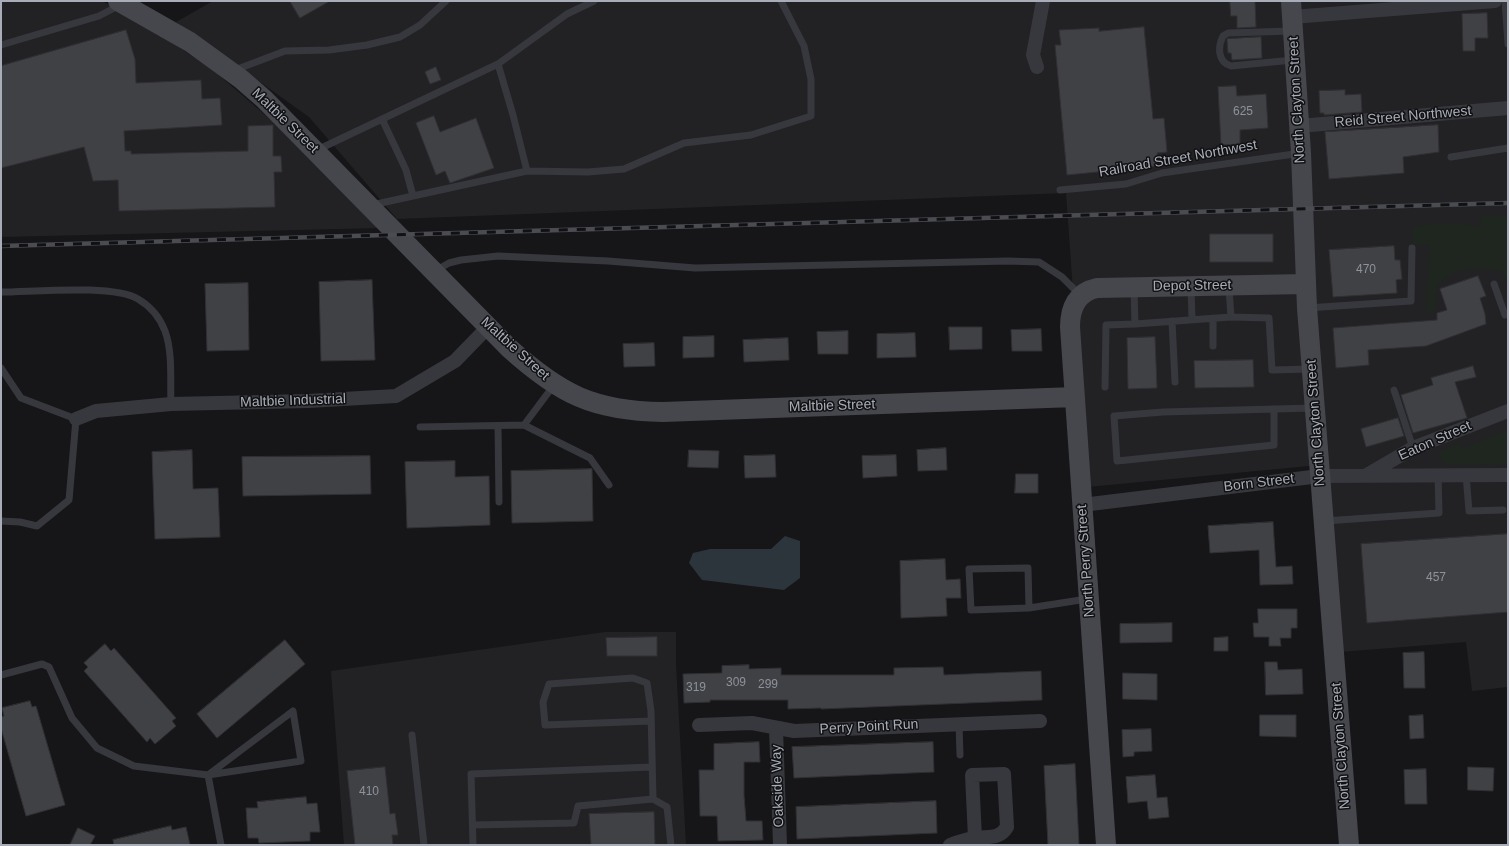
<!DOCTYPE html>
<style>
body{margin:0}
#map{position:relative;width:1509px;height:846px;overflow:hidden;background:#161618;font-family:Arial,sans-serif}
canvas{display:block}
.frame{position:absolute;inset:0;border:2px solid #a8adb8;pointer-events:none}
</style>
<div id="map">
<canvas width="1509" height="846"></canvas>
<div class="frame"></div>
</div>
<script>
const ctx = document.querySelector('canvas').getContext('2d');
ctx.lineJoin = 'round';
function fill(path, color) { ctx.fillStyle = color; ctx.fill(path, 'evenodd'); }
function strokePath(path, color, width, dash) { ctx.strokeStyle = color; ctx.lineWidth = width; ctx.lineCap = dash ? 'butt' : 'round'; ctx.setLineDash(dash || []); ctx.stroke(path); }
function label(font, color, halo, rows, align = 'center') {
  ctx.font = font + ' Arial,sans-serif'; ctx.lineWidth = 3; ctx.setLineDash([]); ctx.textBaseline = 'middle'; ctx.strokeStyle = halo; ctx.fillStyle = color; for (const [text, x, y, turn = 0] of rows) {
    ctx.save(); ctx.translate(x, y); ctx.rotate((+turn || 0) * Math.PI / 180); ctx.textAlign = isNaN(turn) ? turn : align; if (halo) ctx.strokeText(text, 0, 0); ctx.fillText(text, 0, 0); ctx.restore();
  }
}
fill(new Path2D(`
 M 1,1 L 102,1 L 152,29 L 213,70 L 279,127 L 380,228 L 1,237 Z
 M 213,1 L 1508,1 L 1508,687 L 1472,691 L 1466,642 L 1340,652 L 1320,465 L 1087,487 L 1066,193 L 397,219 L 309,117 L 176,22 Z
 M 605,632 L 676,632 L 676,665 L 686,845 L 344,845 L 331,671 Z`), '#222225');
fill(new Path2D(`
 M 1481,216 L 1508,216 L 1508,281 L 1501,271 L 1479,268 L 1454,272 L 1437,285 L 1434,310 L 1426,314 L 1430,245 L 1412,244 L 1413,228 C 1436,221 1458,223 1482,227 Z
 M 1508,430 L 1508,465 L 1445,464 L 1437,453 L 1457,444 L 1464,448 Z`), '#1e261f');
fill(new Path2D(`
 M 785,536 L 800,541 L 800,578 L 784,590 L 702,580 L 689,563 L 693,553 L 710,549 L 771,549 Z`), '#2c353c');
const building = new Path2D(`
 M 290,1 L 330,1 L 300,18 Z
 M 1230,1 L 1255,1 L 1256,27 L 1237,28 L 1237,16 L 1231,16 Z
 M 1487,13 L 1488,38 L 1475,38 L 1475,51 L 1463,51 L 1462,14 Z
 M 1144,27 L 1153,119 L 1164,118 L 1167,152 L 1157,153 L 1158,166 L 1067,175 L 1055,45 L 1061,45 L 1059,30 L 1099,28 L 1099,31 Z
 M 126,30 L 135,59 L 136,83 L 201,80 L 202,99 L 220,98 L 222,125 L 124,131 L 125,151 L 131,151 L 131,154 L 248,151 L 248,126 L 273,125 L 273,156 L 281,156 L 282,172 L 274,172 L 275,207 L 119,211 L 118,180 L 93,181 L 84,147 L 1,168 L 1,66 Z
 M 1261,37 L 1262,58 L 1232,60 L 1231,53 L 1228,53 L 1227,39 Z
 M 436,67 L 441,80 L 430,84 L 425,72 Z
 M 1236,86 L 1237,96 L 1266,94 L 1268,128 L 1240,130 L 1240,144 L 1221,145 L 1218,87 Z
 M 1345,90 L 1345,95 L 1361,94 L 1362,112 L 1324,115 L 1324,113 L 1320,113 L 1319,91 Z
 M 434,116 L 440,132 L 476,118 L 494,168 L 450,183 L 445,171 L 436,175 L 416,123 Z
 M 1438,125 L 1439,152 L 1403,157 L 1404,173 L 1329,179 L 1325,132 Z
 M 1210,234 L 1273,234 L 1273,262 L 1210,262 Z
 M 1394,246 L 1395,260 L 1400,260 L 1402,279 L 1396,280 L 1397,293 L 1333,297 L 1329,250 Z
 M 1478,276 L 1486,296 L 1480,298 L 1485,314 L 1486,324 L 1426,346 L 1368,350 L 1369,365 L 1336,368 L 1333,328 L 1437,320 L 1437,313 L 1447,310 L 1440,289 Z
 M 372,280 L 375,360 L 321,361 L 319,282 Z
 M 248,283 L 249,350 L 207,351 L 205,284 Z
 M 949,327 L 982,327 L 982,349 L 950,350 Z
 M 1041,329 L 1042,351 L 1012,351 L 1011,330 Z
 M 848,331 L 848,354 L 818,354 L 817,332 Z
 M 915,333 L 916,357 L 877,358 L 877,334 Z
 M 714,336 L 714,357 L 683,358 L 683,337 Z
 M 1155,337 L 1157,388 L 1128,389 L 1127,338 Z
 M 788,338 L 789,360 L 744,362 L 743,340 Z
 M 654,343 L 655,366 L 624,367 L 623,344 Z
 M 1253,360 L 1254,387 L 1195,388 L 1194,361 Z
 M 1473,366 L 1476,377 L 1455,382 L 1467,418 L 1413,433 L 1401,395 L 1433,385 L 1431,378 Z
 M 1398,418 L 1404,436 L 1366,447 L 1361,429 Z
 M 946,448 L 947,470 L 918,471 L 917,450 Z
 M 192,450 L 193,489 L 218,488 L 220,537 L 155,539 L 152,452 Z
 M 689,450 L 719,451 L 718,468 L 688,467 Z
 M 775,455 L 776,477 L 745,478 L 744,456 Z
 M 896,455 L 897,476 L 863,478 L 862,456 Z
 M 370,456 L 371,494 L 243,496 L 242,457 Z
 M 455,461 L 455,477 L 489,476 L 490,525 L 407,528 L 405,462 Z
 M 592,469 L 593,521 L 512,523 L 511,471 Z
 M 1016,474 L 1038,474 L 1038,493 L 1015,493 Z
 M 1273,522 L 1276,567 L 1292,566 L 1293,584 L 1260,585 L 1259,550 L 1210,553 L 1208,526 Z
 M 1508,534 L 1508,612 L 1367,623 L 1361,544 Z
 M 945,559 L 946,580 L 960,579 L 961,598 L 946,598 L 947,616 L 901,618 L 900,561 Z
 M 1258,609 L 1297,609 L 1297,628 L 1291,628 L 1291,638 L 1280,638 L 1281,646 L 1269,646 L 1269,637 L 1254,637 L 1253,623 L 1258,623 Z
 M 1172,623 L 1172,642 L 1120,643 L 1120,624 Z
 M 657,637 L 657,656 L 607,656 L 606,638 Z
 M 1228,637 L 1228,651 L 1214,651 L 1214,638 Z
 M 285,640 L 305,664 L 217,738 L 197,714 Z
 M 105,644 L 111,651 L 114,648 L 176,718 L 172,721 L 176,726 L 155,744 L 150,738 L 147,742 L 84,671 L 88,667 L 84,663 Z
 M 1424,652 L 1425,688 L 1404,688 L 1403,653 Z
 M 1265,662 L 1277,662 L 1278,670 L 1302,669 L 1303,694 L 1266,695 Z
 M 749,665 L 749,669 L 781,668 L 781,675 L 894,675 L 894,668 L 943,667 L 944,675 L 1041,671 L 1042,700 L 821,709 L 821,708 L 788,709 L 788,700 L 710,700 L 710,702 L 684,703 L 683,674 L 722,673 L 722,666 Z
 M 1123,673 L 1157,674 L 1157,700 L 1123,699 Z
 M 30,701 L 32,707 L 36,706 L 65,805 L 26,816 L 1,728 L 1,717 L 4,716 L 2,708 Z
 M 1260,715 L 1296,715 L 1296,737 L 1260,736 Z
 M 1423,715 L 1424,738 L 1410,739 L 1409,716 Z
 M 1151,729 L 1152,751 L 1134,752 L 1134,756 L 1123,757 L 1122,730 Z
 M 759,742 L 760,762 L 744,762 L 744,795 L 746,821 L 762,821 L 763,840 L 718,841 L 717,816 L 700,816 L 699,770 L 714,770 L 714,744 Z
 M 933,742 L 934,772 L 794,778 L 792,747 Z
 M 1075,764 L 1079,845 L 1048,845 L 1044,766 Z
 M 385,767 L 390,814 L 395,813 L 398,835 L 392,835 L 393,845 L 355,845 L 347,771 Z
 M 1468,767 L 1494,768 L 1493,791 L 1468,790 Z
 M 1426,769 L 1427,804 L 1405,804 L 1404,770 Z
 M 1155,775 L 1157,798 L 1167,797 L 1169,817 L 1149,819 L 1147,801 L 1128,803 L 1126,777 Z
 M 306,797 L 307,804 L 317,803 L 320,832 L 310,832 L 310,841 L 259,843 L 258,838 L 248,838 L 246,808 L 258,808 L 257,802 Z
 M 936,801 L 937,833 L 797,839 L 796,807 Z
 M 654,812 L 655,845 L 591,845 L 589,814 Z
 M 171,826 L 172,830 L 186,827 L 190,845 L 114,845 L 113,840 Z
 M 78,828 L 95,836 L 90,845 L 70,845 Z`);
fill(building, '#404145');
strokePath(building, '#303034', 1);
strokePath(new Path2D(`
 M 1505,1 L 1508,44
 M 1292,31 L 1228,33 L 1223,36 C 1218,46 1217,62 1231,66 L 1293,60
 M 1,45 L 99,16 L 120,5
 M 498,64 L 513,115 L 527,171 L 588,172 L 624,169 L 684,143 L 751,135 L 811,116 L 811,79 L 804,46 L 781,1
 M 235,70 L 285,51 L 329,50 L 367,45 L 400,37 L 420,25 L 446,1
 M 317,150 L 498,64 L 567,14 L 594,1
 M 1451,157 L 1508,148
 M 1060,190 L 1126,184 L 1162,173 L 1301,153
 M 413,196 L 527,171
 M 372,205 L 413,196 L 406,170 L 382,119
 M 435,271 L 449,263 L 461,260 L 498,256 L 608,261 L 695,268 L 1008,261 L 1039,262 L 1062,277 L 1080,295
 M 1494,284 L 1505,315 L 1508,314
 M 1191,288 L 1192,319
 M 1229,288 L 1231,317
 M 1,292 C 32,292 113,284 138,299 C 150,306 160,318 165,331 C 173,353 170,381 171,404
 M 1307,308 L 1411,301 L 1412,248
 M 1213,318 L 1213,346
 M 1172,321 L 1175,382
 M 1135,324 L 1231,317 L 1269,318 L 1272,370 L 1310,369
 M 1,368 L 21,398 L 76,419 L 69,500 L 37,526 L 20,522 L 1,521
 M 1105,387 L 1106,325 L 1135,324 L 1134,289
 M 1394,390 L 1413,448
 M 1274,409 L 1274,445 L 1117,461 L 1114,416 L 1163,412 L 1313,408
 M 524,425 L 590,458 L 609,485
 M 498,426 L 499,502
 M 420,427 L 524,425 L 554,385
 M 1466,475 L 1469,511 L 1503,510
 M 1325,521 L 1439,513 L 1438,475
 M 1029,608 L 971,610 L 969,569 L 1028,568 L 1029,608 L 1087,599
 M 1,675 L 42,664 L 49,667 L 72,718 L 97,748 L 134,766 L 208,775 L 221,845
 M 293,711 L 301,761 L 208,775 Z
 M 651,721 L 545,725 L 543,702 L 549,684 L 633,678 L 647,683 L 651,711 L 653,799
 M 959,723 L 960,755
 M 412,735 L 424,845
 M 473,825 L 574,823 L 578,806 L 653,799 L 667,807 L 671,845
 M 473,845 L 471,774 L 652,767`), '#37383d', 7);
strokePath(new Path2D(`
 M 1292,17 L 1495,1
 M 1037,67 L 1033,55 L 1043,1
 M 1299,126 L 1508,108
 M 76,419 L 96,411 L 171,404 L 308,401 L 396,396 L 455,361 L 488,327
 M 1365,476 L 1413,448 L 1508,411
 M 1082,505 L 1320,476 L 1508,475
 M 699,725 L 752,723 L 794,731 L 1040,721
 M 776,728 L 780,845
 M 950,845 C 958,842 966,839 975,838 C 988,836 999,840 1007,827 L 1004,774 L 972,775 L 975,838`), '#37383d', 14);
strokePath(new Path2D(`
 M 118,1 L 190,42 L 241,79 L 264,99 L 509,348 C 560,394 593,411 663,412 L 1075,397
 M 1291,1 L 1301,153 L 1307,308 L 1349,845
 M 1106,845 L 1070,327 C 1070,308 1077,292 1097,288 L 1306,284`), '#45474d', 20);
const rail = new Path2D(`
 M 1,246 L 1508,203`);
strokePath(rail, '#4a4c52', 4.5);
strokePath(rail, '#111113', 3, [9]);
label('12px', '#8e929b', null, [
 ["625",1243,112],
 ["470",1366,270],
 ["457",1436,578],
 ["309",736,683],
 ["299",768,685],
 ["319",696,688],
 ["410",369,792]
]);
label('14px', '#a8adb8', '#111113', [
 ["North Clayton Street",1297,100,-93],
 ["Reid Street Northwest",1403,117,-5],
 ["Maltbie Street",285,121,44],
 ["Railroad Street Northwest",1178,159,-10],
 ["Depot Street",1192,286,-1],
 ["Maltbie Street",515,349,42],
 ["Maltbie Industrial",293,401,-2],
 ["Maltbie Street",832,406,-2],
 ["North Clayton Street",1316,423,-94],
 ["Eaton Street",1435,441,-24],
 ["Born Street",1259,483,-7],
 ["North Perry Street",1086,561,-94],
 ["Perry Point Run",869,727,-3],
 ["North Clayton Street",1341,746,-94],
 ["Oakside Way",778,786,-92]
]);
</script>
